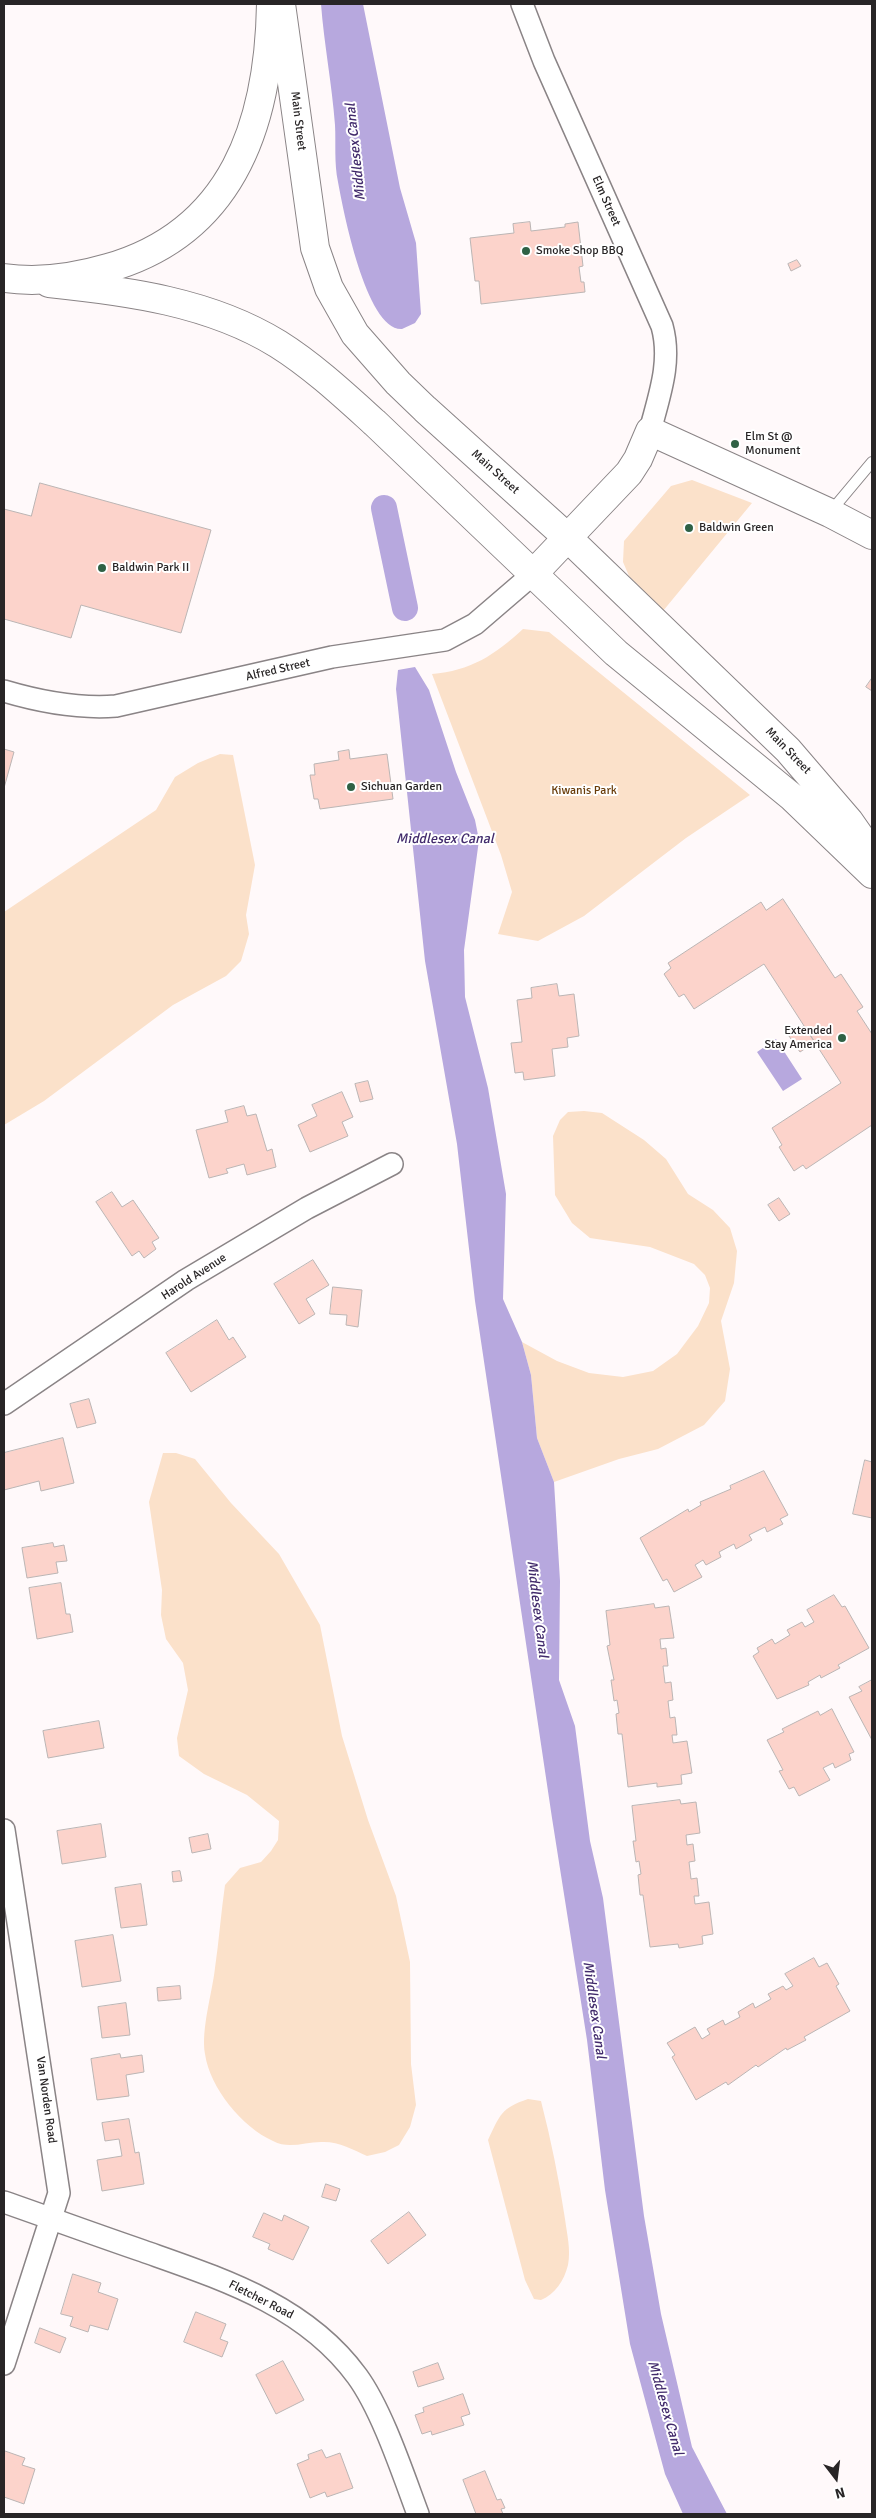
<!DOCTYPE html>
<style>
body{margin:0}
#map{position:relative;width:876px;height:2518px;overflow:hidden;background:#fff9fa;font-family:Signika,sans-serif}
canvas{display:block}
.frame{position:absolute;inset:0;border:5px solid #282526;pointer-events:none}
.north{position:absolute;left:811px;top:2453px;width:50px;height:50px;-webkit-text-stroke:4px #fff;paint-order:stroke;rotate:165deg;font-size:14px;font-weight:700;line-height:20px;text-align:center;color:#282526}
.north::after{content:'';display:block;margin:auto;width:18px;height:22px;background:#282526;clip-path:polygon(50% 0,100% 100%,50% 72%,0 100%)}
</style>
<div id="map">
<canvas width="876" height="2518"></canvas>
<div class="frame"></div>
<div class="north">N</div>
</div>
<script>
const ctx = document.querySelector('canvas').getContext('2d');
ctx.lineJoin = 'round';
function fill(path, color) { ctx.fillStyle = color; ctx.fill(path, 'evenodd'); }
function strokePath(path, color, width, dash) { ctx.strokeStyle = color; ctx.lineWidth = width; ctx.lineCap = dash ? 'butt' : 'round'; ctx.setLineDash(dash || []); ctx.stroke(path); }
function label(font, color, halo, rows, align = 'center') {
  ctx.font = font + ' Signika,sans-serif'; ctx.lineWidth = 4; ctx.setLineDash([]); ctx.textBaseline = 'middle'; ctx.strokeStyle = halo; ctx.fillStyle = color; for (const [text, x, y, turn = 0] of rows) {
    ctx.save(); ctx.translate(x, y); ctx.rotate((+turn || 0) * Math.PI / 180); ctx.textAlign = isNaN(turn) ? turn : align; if (halo) ctx.strokeText(text, 0, 0); ctx.fillText(text, 0, 0); ctx.restore();
  }
}
fill(new Path2D(`
 M 692,480 L 752,503 L 663,611 L 629,576 L 623,562 L 624,541 L 671,486 Z
 M 523,629 L 549,632 L 750,795 L 686,838 L 584,916 L 538,941 L 498,934 L 512,892 L 501,855 L 432,674 C 470,671 495,655 523,629 Z
 M 220,754 L 233,755 L 255,865 L 246,915 L 249,934 L 241,961 L 226,976 L 173,1005 L 44,1101 L 4,1125 L 4,912 L 156,810 L 175,777 L 198,763 Z
 M 584,1111 L 602,1113 L 644,1140 L 666,1159 L 688,1194 L 713,1210 L 730,1228 L 737,1251 L 734,1283 L 721,1321 L 730,1369 L 725,1401 L 704,1425 L 658,1449 L 619,1459 L 554,1482 L 537,1438 L 531,1375 L 522,1342 L 557,1361 L 589,1373 L 623,1377 L 653,1371 L 677,1354 L 698,1326 L 709,1303 L 710,1288 L 705,1275 L 694,1264 L 650,1247 L 590,1238 L 572,1223 L 555,1195 L 553,1136 L 560,1120 L 568,1112 Z
 M 163,1453 L 176,1453 L 195,1459 L 231,1503 L 279,1554 L 320,1625 L 342,1736 L 368,1820 L 396,1896 L 410,1962 L 411,2064 L 416,2105 L 410,2127 L 399,2145 L 385,2152 L 367,2156 C 354,2150 339,2142 324,2142 C 306,2141 290,2150 273,2141 C 242,2127 210,2088 205,2054 C 201,2029 212,1994 215,1968 C 219,1940 221,1913 225,1885 L 240,1868 L 261,1862 L 271,1851 L 278,1840 L 279,1821 L 247,1795 L 204,1774 L 179,1756 L 177,1738 L 188,1690 L 183,1663 L 166,1639 L 161,1615 L 162,1590 L 149,1502 Z
 M 528,2099 L 541,2101 C 551,2140 559,2179 565,2219 C 567,2234 571,2250 568,2265 C 564,2281 555,2294 541,2300 L 534,2299 L 525,2280 L 488,2140 C 500,2115 501,2108 528,2099 Z`), '#fbe1ca');
fill(new Path2D(`
 M 321,4 L 363,4 L 400,188 L 416,243 L 421,314 L 415,323 L 402,329 C 366,331 343,209 338,182 C 334,163 336,143 335,125 C 332,84 324,44 321,4 Z
 M 415,667 L 429,690 L 456,772 L 475,820 L 479,840 L 464,950 L 465,997 L 488,1088 L 506,1194 L 503,1299 L 522,1342 L 531,1375 L 537,1438 L 554,1482 L 560,1581 L 559,1680 L 575,1726 L 590,1841 L 603,1898 L 644,2216 L 661,2314 L 692,2447 L 727,2514 L 683,2514 L 665,2474 L 630,2344 L 605,2190 L 587,2040 L 552,1818 L 475,1301 L 457,1144 L 425,961 L 396,689 L 398,670 Z
 M 776,1039 L 802,1079 L 783,1091 L 757,1052 Z`), '#b7a8de');
strokePath(new Path2D(`
 M 384,508 L 405,608`), '#b7a8de', 26);
const building = new Path2D(`
 M 530,222 L 531,231 L 565,227 L 565,224 L 578,222 L 583,266 L 579,267 L 581,282 L 584,282 L 585,292 L 481,304 L 479,281 L 475,281 L 470,238 L 514,233 L 513,224 Z
 M 797,260 L 801,266 L 791,271 L 788,264 Z
 M 40,483 L 211,530 L 181,633 L 81,605 L 71,638 L 4,619 L 4,509 L 31,516 Z
 M 872,678 L 872,691 L 866,687 Z
 M 4,749 L 14,752 L 4,788 Z
 M 349,750 L 350,759 L 387,754 L 393,799 L 320,809 L 318,799 L 314,799 L 310,775 L 315,775 L 314,764 L 339,760 L 338,752 Z
 M 783,899 L 835,978 L 841,974 L 863,1007 L 857,1011 L 872,1034 L 872,1125 L 806,1169 L 803,1165 L 794,1171 L 779,1147 L 782,1145 L 772,1128 L 841,1083 L 764,964 L 694,1009 L 684,994 L 679,997 L 664,974 L 671,968 L 668,963 L 761,902 L 766,910 Z
 M 557,984 L 559,996 L 574,994 L 579,1036 L 567,1038 L 568,1047 L 552,1049 L 555,1076 L 524,1080 L 523,1072 L 515,1073 L 511,1043 L 522,1042 L 517,1000 L 532,998 L 531,988 Z
 M 804,1026 L 815,1042 L 800,1052 L 789,1036 Z
 M 368,1081 L 373,1099 L 360,1102 L 355,1084 Z
 M 342,1092 L 353,1117 L 342,1122 L 348,1136 L 310,1152 L 298,1125 L 317,1116 L 312,1105 Z
 M 244,1106 L 247,1116 L 256,1114 L 267,1151 L 272,1149 L 276,1167 L 247,1175 L 244,1164 L 226,1169 L 228,1173 L 209,1178 L 196,1130 L 228,1122 L 225,1111 Z
 M 112,1192 L 122,1207 L 133,1200 L 159,1238 L 152,1242 L 156,1249 L 144,1258 L 139,1251 L 132,1256 L 96,1202 Z
 M 779,1198 L 790,1214 L 779,1221 L 768,1205 Z
 M 313,1260 L 329,1285 L 306,1299 L 315,1314 L 299,1324 L 274,1284 Z
 M 333,1287 L 362,1290 L 358,1327 L 346,1325 L 347,1315 L 330,1314 Z
 M 217,1320 L 229,1340 L 233,1337 L 246,1357 L 191,1392 L 166,1353 Z
 M 89,1399 L 96,1423 L 77,1428 L 70,1404 Z
 M 63,1438 L 74,1483 L 41,1491 L 39,1481 L 4,1490 L 4,1453 Z
 M 865,1460 L 872,1462 L 872,1518 L 853,1514 Z
 M 764,1471 L 788,1515 L 780,1519 L 783,1524 L 767,1532 L 765,1527 L 749,1535 L 752,1540 L 736,1549 L 734,1544 L 719,1552 L 721,1557 L 706,1565 L 703,1560 L 695,1565 L 702,1577 L 674,1592 L 667,1579 L 663,1581 L 640,1538 L 688,1509 L 689,1512 L 701,1505 L 700,1502 L 731,1489 L 730,1486 Z
 M 53,1543 L 54,1547 L 64,1545 L 67,1561 L 56,1562 L 58,1573 L 27,1578 L 22,1548 Z
 M 61,1583 L 66,1614 L 70,1614 L 73,1632 L 37,1639 L 29,1588 Z
 M 834,1595 L 842,1607 L 845,1606 L 869,1648 L 838,1665 L 840,1668 L 821,1678 L 820,1675 L 808,1682 L 809,1685 L 777,1699 L 753,1656 L 759,1652 L 757,1648 L 772,1639 L 775,1644 L 790,1635 L 787,1630 L 802,1622 L 805,1627 L 814,1622 L 807,1610 Z
 M 654,1604 L 655,1608 L 669,1606 L 674,1638 L 660,1639 L 661,1649 L 666,1648 L 668,1666 L 663,1666 L 665,1683 L 671,1682 L 673,1700 L 668,1701 L 670,1718 L 675,1717 L 677,1735 L 672,1735 L 673,1743 L 687,1741 L 692,1773 L 681,1775 L 682,1784 L 657,1787 L 657,1783 L 628,1787 L 622,1734 L 618,1734 L 616,1714 L 619,1713 L 617,1700 L 614,1701 L 611,1680 L 614,1680 L 607,1646 L 610,1645 L 606,1611 Z
 M 872,1680 L 872,1740 L 849,1697 L 862,1691 L 859,1687 Z
 M 832,1709 L 854,1752 L 849,1754 L 851,1760 L 835,1768 L 833,1763 L 823,1768 L 830,1780 L 799,1796 L 794,1787 L 789,1789 L 779,1771 L 783,1770 L 767,1740 L 784,1732 L 782,1729 L 818,1711 L 820,1715 Z
 M 99,1721 L 104,1748 L 48,1758 L 43,1731 Z
 M 680,1800 L 681,1804 L 696,1802 L 700,1833 L 686,1835 L 687,1845 L 693,1844 L 695,1861 L 689,1862 L 691,1879 L 697,1878 L 699,1896 L 694,1896 L 695,1904 L 709,1902 L 713,1934 L 702,1936 L 703,1944 L 679,1948 L 678,1944 L 650,1947 L 643,1895 L 640,1895 L 638,1875 L 641,1874 L 639,1861 L 636,1862 L 633,1841 L 636,1841 L 632,1806 Z
 M 101,1824 L 106,1857 L 62,1864 L 57,1831 Z
 M 208,1834 L 211,1849 L 192,1853 L 189,1838 Z
 M 180,1871 L 182,1881 L 173,1882 L 172,1872 Z
 M 141,1884 L 147,1925 L 121,1928 L 115,1888 Z
 M 113,1935 L 121,1981 L 82,1987 L 75,1941 Z
 M 814,1958 L 819,1967 L 827,1963 L 839,1984 L 836,1986 L 850,2011 L 804,2037 L 806,2040 L 787,2050 L 786,2048 L 758,2067 L 756,2065 L 728,2085 L 726,2082 L 696,2100 L 672,2057 L 675,2055 L 667,2043 L 695,2027 L 702,2039 L 710,2034 L 707,2029 L 723,2020 L 725,2025 L 740,2017 L 738,2012 L 753,2003 L 755,2008 L 771,1999 L 768,1994 L 783,1986 L 786,1990 L 793,1986 L 785,1974 Z
 M 180,1986 L 181,1999 L 158,2001 L 157,1988 Z
 M 126,2003 L 130,2035 L 102,2038 L 98,2007 Z
 M 120,2054 L 121,2058 L 142,2055 L 144,2072 L 126,2075 L 129,2096 L 97,2100 L 91,2059 Z
 M 129,2119 L 135,2153 L 139,2152 L 144,2184 L 102,2191 L 97,2160 L 122,2156 L 119,2139 L 105,2141 L 102,2123 Z
 M 326,2184 L 340,2189 L 336,2201 L 322,2197 Z
 M 409,2212 L 426,2235 L 388,2264 L 371,2241 Z
 M 264,2213 L 282,2221 L 284,2215 L 309,2227 L 293,2260 L 268,2249 L 270,2244 L 253,2237 Z
 M 73,2274 L 101,2283 L 98,2292 L 118,2299 L 108,2330 L 90,2325 L 88,2332 L 70,2326 L 73,2317 L 61,2314 Z
 M 196,2312 L 226,2324 L 220,2339 L 228,2342 L 222,2357 L 184,2342 Z
 M 40,2328 L 66,2338 L 60,2353 L 35,2343 Z
 M 283,2361 L 304,2400 L 276,2414 L 256,2375 Z
 M 438,2363 L 444,2379 L 418,2387 L 413,2372 Z
 M 463,2394 L 470,2414 L 461,2417 L 464,2425 L 432,2435 L 431,2431 L 422,2434 L 415,2415 L 424,2412 L 423,2408 Z
 M 322,2450 L 326,2458 L 340,2453 L 353,2488 L 327,2497 L 325,2492 L 310,2498 L 297,2464 L 309,2459 L 308,2455 Z
 M 5,2451 L 25,2458 L 22,2465 L 35,2469 L 24,2504 L 4,2497 Z
 M 485,2471 L 497,2500 L 501,2499 L 505,2508 L 501,2509 L 503,2514 L 476,2514 L 463,2480 Z`);
fill(building, '#fcd3cb');
strokePath(building, '#bbb5b4', 1);
const lane = new Path2D(`
 M 831,511 L 872,462`);
const street = new Path2D(`
 M 522,4 L 544,61 L 662,326 C 672,362 659,396 650,431
 M 4,691 C 41,702 77,709 116,706 L 332,657 L 445,640 L 475,624 L 532,575
 M 4,1404 L 186,1280 L 307,1208 L 392,1164
 M 4,1830 L 59,2193 L 4,2364
 M 4,2202 C 50,2218 96,2235 143,2251 C 222,2279 305,2305 357,2376 C 382,2410 403,2474 418,2514`);
const secondary = new Path2D(`
 M 281,4 L 315,248 L 329,288 L 355,334 L 398,383 L 425,409 L 569,539 L 788,750 L 849,821 L 872,854
 M 49,283 C 127,291 210,302 278,344 C 313,366 344,395 375,423 L 616,653 L 792,797 L 872,874
 M 532,575 L 629,473 L 638,459 L 650,431 L 830,513 L 872,535`);
const primary = new Path2D(`
 M 4,278 C 39,283 74,278 108,268 C 234,232 269,122 271,4`);
strokePath(lane, '#8a8486', 12);
strokePath(street, '#8a8486', 24);
strokePath(secondary, '#8a8486', 30);
strokePath(primary, '#8a8486', 30);
strokePath(lane, '#fff', 10);
strokePath(street, '#fff', 21);
strokePath(secondary, '#fff', 28);
strokePath(primary, '#fff', 28);
for (const [x, y, r, color] of [
 [526,251,5,"#2f6145"],
 [735,444,5,"#2f6145"],
 [689,528,5,"#2f6145"],
 [102,568,5,"#2f6145"],
 [351,787,5,"#2f6145"],
 [842,1038,5,"#2f6145"]
]) { const dot = new Path2D(); dot.arc(x, y, r, 0, 2 * Math.PI); ctx.fillStyle = color; ctx.fill(dot); strokePath(dot, '#fff', 2); }
label('12px', '#282526', '#fff', [
 ["Main Street",298,121,83],
 ["Elm Street",606,201,66],
 ["Main Street",495,472,42],
 ["Alfred Street",278,670,-13],
 ["Main Street",788,751,46],
 ["Harold Avenue",194,1277,-33],
 ["Van Norden Road",46,2100,82],
 ["Fletcher Road",261,2300,27]
]);
label('12px', '#282526', '#fff', [
 ["Smoke Shop BBQ",536,251],
 ["Elm St @",745,437],
 ["Monument",745,451],
 ["Baldwin Green",699,528],
 ["Baldwin Park II",112,568],
 ["Sichuan Garden",361,787],
 ["Extended",832,1031,"right"],
 ["Stay America",832,1045,"right"]
], 'left');
label('12px', '#683c09', '#fff', [
 ["Kiwanis Park",584,791]
]);
label('italic 14px', '#422b6c', '#fff', [
 ["Middlesex Canal",356,152,-96],
 ["Middlesex Canal",445,839],
 ["Middlesex Canal",537,1609,83],
 ["Middlesex Canal",594,2010,82],
 ["Middlesex Canal",665,2408,74]
]);
</script>
